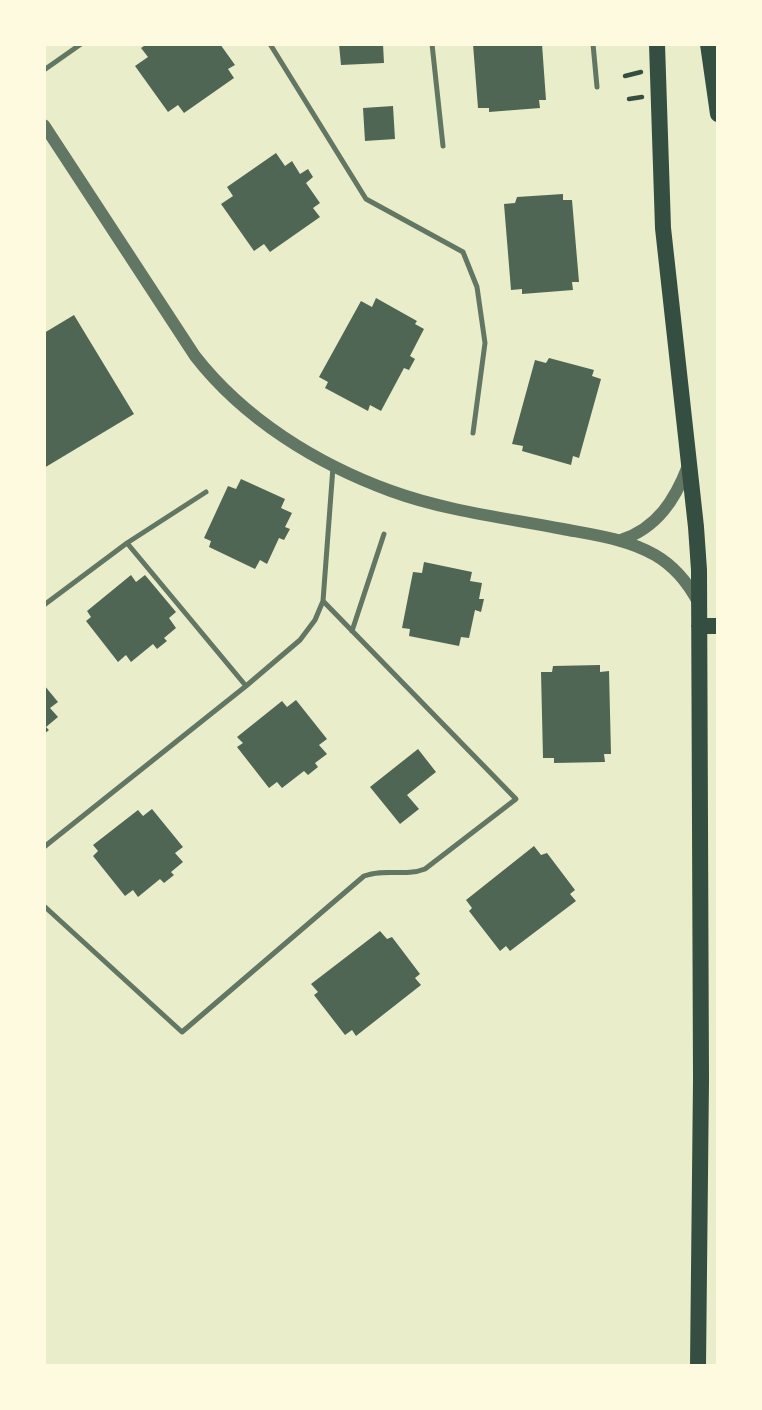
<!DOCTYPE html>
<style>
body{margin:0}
#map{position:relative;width:762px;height:1410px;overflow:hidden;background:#e9edc9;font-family:"Work Sans",sans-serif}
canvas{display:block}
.frame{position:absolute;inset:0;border:46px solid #fefae0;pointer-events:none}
</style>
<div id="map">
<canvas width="762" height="1410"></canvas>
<div class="frame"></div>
</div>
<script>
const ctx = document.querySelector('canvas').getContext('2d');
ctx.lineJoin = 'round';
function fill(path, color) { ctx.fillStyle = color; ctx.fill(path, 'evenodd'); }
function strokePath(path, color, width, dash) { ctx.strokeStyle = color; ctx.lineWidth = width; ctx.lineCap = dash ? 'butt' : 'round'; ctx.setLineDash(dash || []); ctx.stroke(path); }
fill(new Path2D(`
 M 147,44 L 220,44 L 235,65 L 228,69 L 234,78 L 184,113 L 178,105 L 168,112 L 135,66 L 148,57 L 141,48 Z
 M 339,44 L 383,44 L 384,63 L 341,65 Z
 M 473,44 L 542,44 L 546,100 L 539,100 L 540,108 L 489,112 L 489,108 L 478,108 Z
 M 393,106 L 395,139 L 365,141 L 363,108 Z
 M 276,153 L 285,166 L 292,161 L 300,174 L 308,169 L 313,177 L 306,183 L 320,203 L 313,208 L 320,217 L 270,252 L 264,244 L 254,251 L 221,204 L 233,196 L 227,187 Z
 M 563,194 L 563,200 L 572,200 L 579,282 L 572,282 L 573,290 L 522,294 L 522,289 L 511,290 L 504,204 L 515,203 L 517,197 Z
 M 376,298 L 417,321 L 415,324 L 424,329 L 410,356 L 415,359 L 409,370 L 404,368 L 381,411 L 370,405 L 368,411 L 325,388 L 328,382 L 319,377 L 361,301 L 372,307 Z
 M 74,315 L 134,414 L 44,468 L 44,333 Z
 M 549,358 L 594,370 L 592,376 L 601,379 L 579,458 L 573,456 L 571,465 L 522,451 L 523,446 L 512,444 L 535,360 L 546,363 Z
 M 241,479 L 285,499 L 281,508 L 292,513 L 285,527 L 290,529 L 284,540 L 279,538 L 267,564 L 260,560 L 255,569 L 209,547 L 211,541 L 204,538 L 228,486 L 236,489 Z
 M 424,562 L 472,572 L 470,581 L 482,583 L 479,599 L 484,599 L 481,612 L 475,610 L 469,638 L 461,637 L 459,646 L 409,636 L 410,629 L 402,628 L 413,572 L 422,573 Z
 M 131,575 L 136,582 L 145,575 L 176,612 L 169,618 L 176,628 L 164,638 L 167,641 L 157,649 L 153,644 L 131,662 L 126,655 L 118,662 L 86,621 L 91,617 L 87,611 Z
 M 600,665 L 600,672 L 609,671 L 611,754 L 604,754 L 605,762 L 554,763 L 554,758 L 543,758 L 541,672 L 552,672 L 553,666 Z
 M 44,685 L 58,702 L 50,708 L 58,717 L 46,727 L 49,730 L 44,734 Z
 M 296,700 L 327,739 L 319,745 L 327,754 L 315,763 L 318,767 L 308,775 L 304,771 L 282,788 L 277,782 L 269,788 L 237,747 L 243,743 L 237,737 L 282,701 L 287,707 Z
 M 418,749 L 436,772 L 407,795 L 419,809 L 400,824 L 370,787 Z
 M 152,809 L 183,847 L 175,853 L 183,862 L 171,872 L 174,875 L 164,883 L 160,879 L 138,897 L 133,890 L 125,896 L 93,856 L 98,851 L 93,845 L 138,810 L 143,816 Z
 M 534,846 L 541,855 L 547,853 L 575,890 L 570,894 L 576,901 L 510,951 L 506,946 L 500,951 L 469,911 L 472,908 L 466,900 Z
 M 380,931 L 387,939 L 392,937 L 420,974 L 415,978 L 421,985 L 356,1036 L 352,1030 L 345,1035 L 314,995 L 318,992 L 311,984 Z`), '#4f6655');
strokePath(new Path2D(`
 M 625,76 L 641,72
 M 629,99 L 642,97`), '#344e41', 4.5);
strokePath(new Path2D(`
 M 270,44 L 366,199 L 463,252 L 477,287 L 485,343 L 473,433
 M 432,44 L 443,146
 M 593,44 L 597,87
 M 44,70 L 81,44
 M 127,543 L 246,686
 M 44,605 L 127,543 L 206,492
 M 352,631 L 384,534
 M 44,847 L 246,686 L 300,640 L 315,620 L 323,601 L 333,467
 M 44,906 L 182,1032 L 364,876 C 385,868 405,877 425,869 L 516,799 L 323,601`), '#617663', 5);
strokePath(new Path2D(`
 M 44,125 L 195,356 C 244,419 317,464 391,491 C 446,511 506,518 563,529 C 595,535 627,539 655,555 C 674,566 688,583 698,602
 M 621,540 C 657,528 675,500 688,466`), '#617663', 12);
strokePath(new Path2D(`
 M 657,44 L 663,228 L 696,527 L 699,570 L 701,1080 L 698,1366
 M 708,44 L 718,114
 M 699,626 L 718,626`), '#344e41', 16);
</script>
